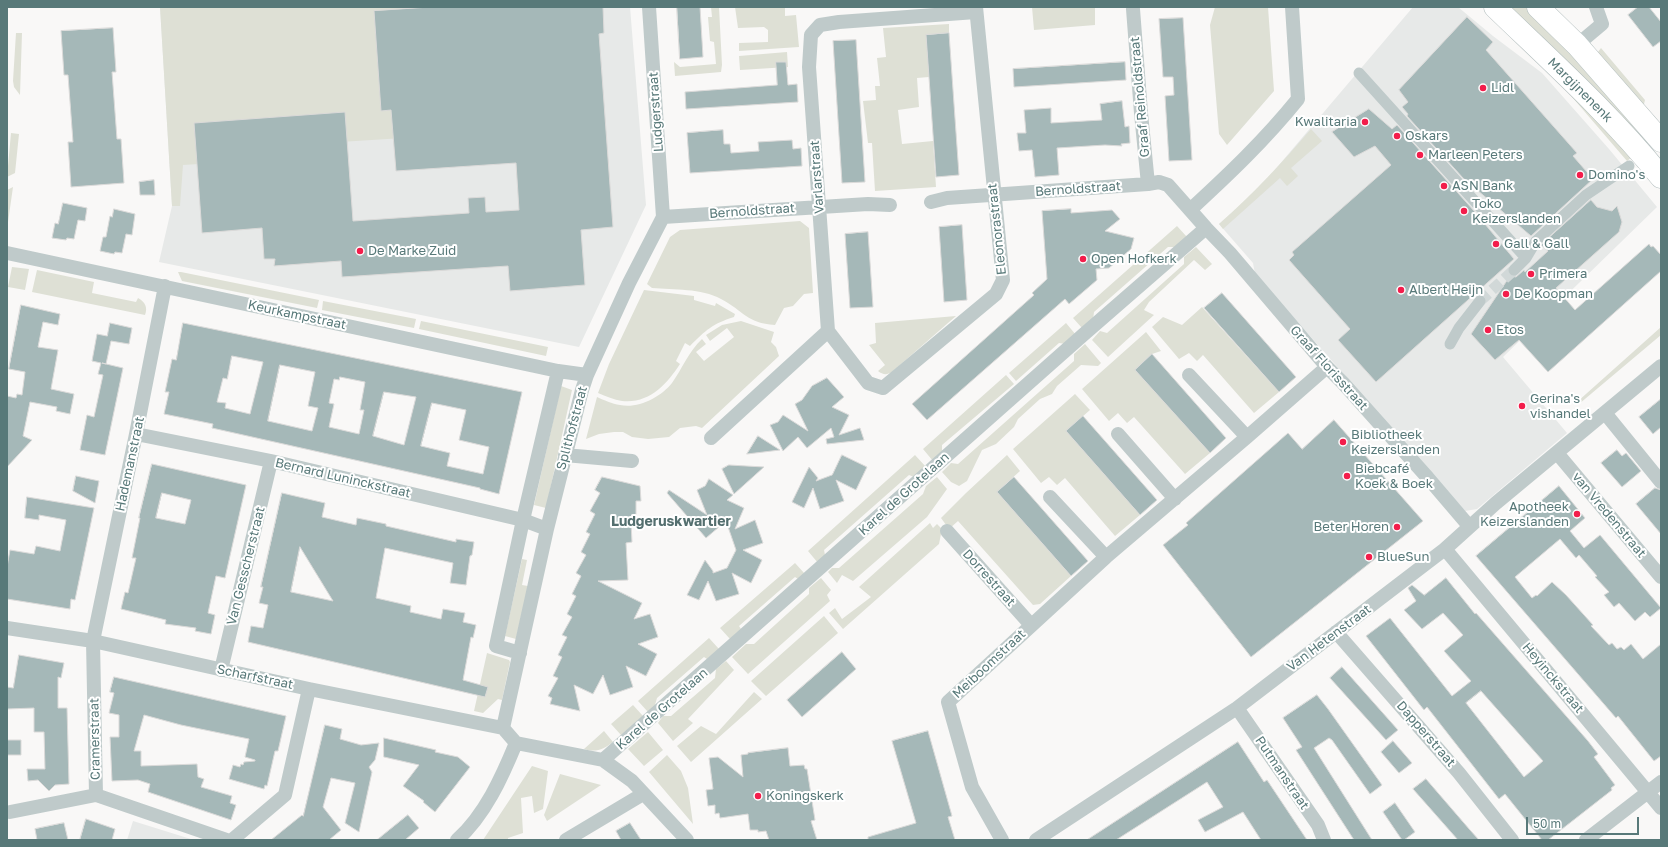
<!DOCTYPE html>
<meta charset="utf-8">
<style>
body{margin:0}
#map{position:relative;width:1668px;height:847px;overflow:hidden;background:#f9f8f7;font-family:"Golos Text",sans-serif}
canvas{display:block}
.frame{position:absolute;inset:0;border:8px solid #587979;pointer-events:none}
.scale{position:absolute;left:1526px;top:817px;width:113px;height:18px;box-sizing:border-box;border:2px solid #587979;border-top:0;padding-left:5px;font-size:12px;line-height:14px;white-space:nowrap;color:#587979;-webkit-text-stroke:3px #fff;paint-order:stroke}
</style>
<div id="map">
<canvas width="1668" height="847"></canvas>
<div class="frame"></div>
<div class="scale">50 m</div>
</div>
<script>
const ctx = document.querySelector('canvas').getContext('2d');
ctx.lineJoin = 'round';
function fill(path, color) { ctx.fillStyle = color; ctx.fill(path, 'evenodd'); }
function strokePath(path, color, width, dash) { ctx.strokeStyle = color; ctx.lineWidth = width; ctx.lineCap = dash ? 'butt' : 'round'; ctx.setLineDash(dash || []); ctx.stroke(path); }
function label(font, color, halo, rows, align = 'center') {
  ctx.font = font + ' "Golos Text",sans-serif'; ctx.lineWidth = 4; ctx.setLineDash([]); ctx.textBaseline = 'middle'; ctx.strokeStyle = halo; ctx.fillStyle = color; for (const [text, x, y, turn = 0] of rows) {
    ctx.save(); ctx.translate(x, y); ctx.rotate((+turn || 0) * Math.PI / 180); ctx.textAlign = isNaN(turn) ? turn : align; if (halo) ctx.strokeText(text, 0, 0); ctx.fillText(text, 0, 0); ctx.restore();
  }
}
fill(new Path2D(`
 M 160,7 L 630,7 L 646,205 L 579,347 L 159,262 L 172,206 Z
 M 1413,7 L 1458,7 L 1493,36 L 1542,73 L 1609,149 L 1657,207 L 1503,357 L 1567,433 L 1477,509 L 1465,511 L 1255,274 L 1253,263 L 1219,224 L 1249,197 L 1273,172 Z
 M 133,821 L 194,840 L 127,840 Z`), '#e7e9e8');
fill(new Path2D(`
 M 160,7 L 442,7 L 451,135 L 308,144 L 309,157 L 183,165 L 180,206 L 172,206 Z
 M 711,7 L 719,7 L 722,65 L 721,72 L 675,76 L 674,62 L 680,67 L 716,64 L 714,42 L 710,41 L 708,17 L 712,17 Z
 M 735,7 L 785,7 L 785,16 L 796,15 L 799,47 L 739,51 L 739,43 L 768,42 L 768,30 L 764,27 L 738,28 Z
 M 1032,7 L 1095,8 L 1095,25 L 1034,30 Z
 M 1215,7 L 1268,7 L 1274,91 L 1227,145 L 1219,134 L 1210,25 Z
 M 1504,7 L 1531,7 L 1652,138 L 1643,147 Z
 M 949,24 L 949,33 L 926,35 L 929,77 L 917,78 L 919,107 L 898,110 L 902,144 L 933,141 L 936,187 L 875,191 L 872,143 L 868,143 L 863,101 L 876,100 L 875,86 L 880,86 L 877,58 L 886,57 L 883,28 Z
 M 16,33 L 22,33 L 20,95 L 14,87 L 13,81 Z
 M 1601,48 L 1645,100 L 1642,112 L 1599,59 L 1598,52 Z
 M 787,52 L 788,67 L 740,70 L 739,56 Z
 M 1548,69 L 1636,154 L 1627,161 Z
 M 1311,129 L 1322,141 L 1291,168 L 1298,176 L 1287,186 L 1280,178 L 1223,229 L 1219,224 C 1253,194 1282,163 1311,129 Z
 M 11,133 L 19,134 L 15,173 L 7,177 Z
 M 13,187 L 7,229 L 7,190 Z
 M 800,221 L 809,228 L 813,293 L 804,294 L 793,306 L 784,308 L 775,325 C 746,323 744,311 721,299 C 701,288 674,290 652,288 L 647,284 L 670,237 L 680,230 Z
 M 1177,226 L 1187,237 L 1176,247 L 1168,247 L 1094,312 L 1093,320 L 1082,328 L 1073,318 Z
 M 1196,247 L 1212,264 L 1205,270 L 1194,260 L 1149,302 L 1144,310 L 1154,315 L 1108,357 L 1092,340 L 1100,331 L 1107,333 L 1184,264 L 1184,257 Z
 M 12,267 L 29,269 L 25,290 L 8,287 Z
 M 37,270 L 94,282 L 92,293 L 136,302 L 138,298 C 145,302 148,307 145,315 L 32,292 Z
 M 178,272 L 181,272 L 319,300 L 317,308 L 182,281 Z
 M 644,290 L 694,296 L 694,300 L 715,306 L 716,303 L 735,314 L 734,317 C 712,324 706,330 690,346 L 685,343 L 676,361 L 680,364 C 667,384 649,404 622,401 C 614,400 606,396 598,393 L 609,364 Z
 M 323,301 L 416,319 L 414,328 L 322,310 Z
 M 1202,307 L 1279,392 L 1254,413 L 1203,355 L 1197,361 L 1189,353 L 1179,359 L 1152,327 L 1163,317 L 1182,325 Z
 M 956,316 L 892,372 C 887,375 883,375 878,371 L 885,365 L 869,345 L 876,343 L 875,323 Z
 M 421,321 L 548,347 L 546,356 L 419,329 Z
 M 741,321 L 774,332 L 771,342 L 776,347 L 779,356 L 702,428 L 696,426 L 680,428 L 669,437 L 648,439 L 632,437 L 623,432 L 614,432 L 599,434 L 586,439 L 597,397 C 604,400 612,404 620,405 C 638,409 661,397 672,383 C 682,369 689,351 702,339 L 706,344 L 696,352 L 704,361 L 734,337 L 727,328 L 710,341 L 706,335 L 722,325 Z
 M 1066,323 L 1076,335 L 1066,344 L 1059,343 L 1016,381 L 1009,373 Z
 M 1661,327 L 1661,335 L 1579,404 L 1577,402 Z
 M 1146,332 L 1161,351 L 1152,354 L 1135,370 L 1210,453 L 1185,474 L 1134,417 L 1127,423 L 1118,413 L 1109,421 L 1082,389 Z
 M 1085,344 L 1101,363 L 1098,366 L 1081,365 L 1057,386 L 1052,394 L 1040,399 L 1018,419 L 1014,427 L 996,444 L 982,450 L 967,481 L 959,486 L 951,482 L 942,472 L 951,463 L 958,464 L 1074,361 L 1074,354 Z
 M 1006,375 L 1014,384 L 942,445 L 942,451 L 933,461 L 923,449 Z
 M 561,386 L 572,390 L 546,508 L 534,505 Z
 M 1075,394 L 1090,410 L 1066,431 L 1140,515 L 1115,536 L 1065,478 L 1057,485 L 1049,477 L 1041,483 L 1013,449 Z
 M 915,455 L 926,467 L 914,477 L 909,475 L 824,550 L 825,555 L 818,563 L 808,551 Z
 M 1007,455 L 1020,471 L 997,492 L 1071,576 L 1040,604 L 1033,605 L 958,521 L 949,529 L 941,518 L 966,493 Z
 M 937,477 L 947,489 L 927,517 L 853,581 L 842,575 L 837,583 L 828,572 L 832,568 L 839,568 L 923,494 L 926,486 Z
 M 930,523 L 933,528 L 937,524 L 942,529 L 939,544 L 843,629 L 829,613 L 835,608 L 842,619 L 871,597 L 859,587 Z
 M 522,559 L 527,560 L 522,585 L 528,586 L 516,639 L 505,636 Z
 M 795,563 L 805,574 L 798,579 L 795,577 L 739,626 L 741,629 L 730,639 L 720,628 Z
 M 821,578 L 831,590 L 827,595 L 830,601 L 748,674 L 732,657 L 746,644 L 754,644 L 809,594 L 809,588 Z
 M 824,616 L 838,633 L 766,696 L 751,681 Z
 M 709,638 L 719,649 L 707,659 L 704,657 L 657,698 L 655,705 L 648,712 L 638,701 Z
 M 487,653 L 509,660 L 510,662 L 502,700 L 498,699 L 483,713 L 474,711 Z
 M 726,661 L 734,670 L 688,719 L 693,723 L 673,741 L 658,723 L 663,716 L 671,716 L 715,678 L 716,669 Z
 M 754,692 L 762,699 L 691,762 L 677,746 L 701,726 L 716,734 Z
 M 633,705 L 643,716 L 621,735 L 611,724 Z
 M 604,731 L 613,742 C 604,749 596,753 584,749 Z
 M 648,732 L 663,750 L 644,766 L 628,749 Z
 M 667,755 L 681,771 L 688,788 L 693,824 L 649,772 Z
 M 532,766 L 548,771 L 543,809 L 534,813 L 532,796 L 521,798 L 523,833 L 508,838 L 508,840 L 483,840 Z
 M 560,774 L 601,785 L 547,821 L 544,815 Z`), '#dee0d5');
const building = new Path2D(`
 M 431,7 L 603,7 L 604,33 L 599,34 L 613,227 L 581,230 L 585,285 L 510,291 L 508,266 L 342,277 L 341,261 L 274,266 L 275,259 L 264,259 L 262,228 L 202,233 L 194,123 L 345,112 L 353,221 L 469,213 L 468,198 L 485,197 L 486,212 L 519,210 L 516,163 L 396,171 L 391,110 L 381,111 L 374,11 Z
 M 677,7 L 700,7 L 703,57 L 680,59 Z
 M 1638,7 L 1649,7 L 1661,22 L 1661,41 L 1653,47 L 1628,15 Z
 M 1467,17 L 1493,42 L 1486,50 L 1577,153 L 1573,156 L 1593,179 L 1531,236 L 1463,178 L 1407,116 L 1408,114 L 1402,107 L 1408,102 L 1399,90 Z
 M 1183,18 L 1192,160 L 1169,161 L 1165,96 L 1174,95 L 1173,77 L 1163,77 L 1159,19 Z
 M 113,28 L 116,72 L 112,72 L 117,139 L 121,139 L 124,183 L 71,187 L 68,142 L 73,142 L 68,75 L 64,75 L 61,31 Z
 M 949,33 L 959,175 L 936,177 L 926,35 Z
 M 856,40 L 865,182 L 842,183 L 833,41 Z
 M 776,62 L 786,62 L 788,85 L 797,84 L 798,102 L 686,109 L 685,92 L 777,85 Z
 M 1125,62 L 1126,80 L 1014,87 L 1013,69 Z
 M 1122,101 L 1125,127 L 1129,126 L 1130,143 L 1121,144 L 1122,146 L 1105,145 L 1057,148 L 1059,175 L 1035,177 L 1032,150 L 1019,151 L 1017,133 L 1026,133 L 1024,110 L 1051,108 L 1051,123 L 1102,120 L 1100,104 Z
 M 1369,109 L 1392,129 L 1397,125 L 1475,212 L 1514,259 L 1376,382 L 1338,340 L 1350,329 L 1289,260 L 1294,255 L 1292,252 L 1391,165 L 1375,146 L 1354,157 L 1332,132 Z
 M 723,130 L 724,144 L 730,144 L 731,153 L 759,151 L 758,142 L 792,140 L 793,149 L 801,148 L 802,166 L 690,173 L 687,133 Z
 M 154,180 L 155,195 L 140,195 L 139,182 Z
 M 1591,200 L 1597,207 L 1612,211 L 1617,206 L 1622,222 L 1619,232 L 1556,288 L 1575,310 L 1649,244 L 1651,247 L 1653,246 L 1661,255 L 1661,271 L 1548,372 L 1519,340 L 1495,360 L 1471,334 L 1510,276 L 1516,277 L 1524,270 L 1525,272 L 1548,251 L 1541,245 Z
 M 63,203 L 87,208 L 85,221 L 78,220 L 74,239 L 67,238 L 66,240 L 52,238 L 55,223 L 58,224 Z
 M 114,209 L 135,214 L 132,235 L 126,234 L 122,253 L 115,252 L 114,254 L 100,251 L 103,237 L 106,237 L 110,216 L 112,217 Z
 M 1071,209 L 1071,213 L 1112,210 L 1120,219 L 1105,231 L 1134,238 L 1131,249 L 1109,268 L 1096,269 L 1097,280 L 1069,304 L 1065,299 L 927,420 L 912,404 L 1034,295 L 1032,293 L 1047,279 L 1042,211 Z
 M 962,225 L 967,300 L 944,302 L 939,227 Z
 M 868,232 L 873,307 L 850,308 L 845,234 Z
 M 1222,293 L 1296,377 L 1279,392 L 1204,308 Z
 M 21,305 L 60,314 L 58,325 L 43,322 L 38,347 L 58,350 L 51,389 L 74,394 L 70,414 L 56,411 L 57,407 L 30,402 L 23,436 L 32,440 L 7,467 L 7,396 L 16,398 L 17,394 L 22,395 L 25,372 L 9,369 Z
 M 110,323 L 132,328 L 129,344 L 111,341 L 106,364 L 102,363 L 123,368 L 105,455 L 80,450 L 87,415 L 94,417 L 103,375 L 98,374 L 101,363 L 92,361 L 97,334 L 107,336 Z
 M 183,323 L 522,392 L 499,494 L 480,489 L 480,488 L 212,428 L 213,424 L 164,414 L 169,392 L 165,392 L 172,359 L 176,360 ZM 232,356 L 263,362 L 250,414 L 225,408 L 226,403 L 217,402 L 223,378 L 227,379 ZM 280,365 L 315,372 L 308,406 L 318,408 L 312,431 L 268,421 ZM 340,377 L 365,382 L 360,410 L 364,410 L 359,434 L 329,427 L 334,404 L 329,403 L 334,379 L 339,380 ZM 384,392 L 416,397 L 404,445 L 373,436 ZM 432,403 L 466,410 L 459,440 L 489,447 L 483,474 L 447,466 L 450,453 L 421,446 Z
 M 1152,354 L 1226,438 L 1210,453 L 1135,370 Z
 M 827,378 L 844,397 L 832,407 L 849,415 L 839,435 L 860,428 L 864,440 L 827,444 L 826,439 L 834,437 L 831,428 L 807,448 L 798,437 L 783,451 L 770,425 L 778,422 L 783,415 L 808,431 L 795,404 L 802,400 L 812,386 Z
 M 1661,399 L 1661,427 L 1653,434 L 1639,417 Z
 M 1083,416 L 1157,500 L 1140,515 L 1066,431 Z
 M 1334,420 L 1423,521 L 1251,657 L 1163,545 L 1188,525 L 1186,523 L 1288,433 L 1302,449 Z
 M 758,436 L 780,450 L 747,454 Z
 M 1617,450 L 1622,456 L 1626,453 L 1641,471 L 1622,487 L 1601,463 Z
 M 842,455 L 867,467 L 856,490 L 836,480 L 844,501 L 820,509 L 813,488 L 804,508 L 792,502 L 809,467 L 818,478 L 816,481 L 832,475 Z
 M 152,464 L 246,485 L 225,578 L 216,576 L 208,613 L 215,615 L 211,634 L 195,631 L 196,628 L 165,624 L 166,620 L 121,609 L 125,592 L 128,593 L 136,558 L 132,558 L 140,518 L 139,518 ZM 162,493 L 191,500 L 185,524 L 156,518 Z
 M 729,465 L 764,467 L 734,494 L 722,469 Z
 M 76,476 L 99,481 L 95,503 L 73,491 Z
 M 602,477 L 640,486 L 641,501 L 636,501 L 636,522 L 631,522 L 632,542 L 626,543 L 628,580 L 598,581 L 642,603 L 634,619 L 650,614 L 658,637 L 638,644 L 657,654 L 646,676 L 626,666 L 633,687 L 610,695 L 603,675 L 593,694 L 574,685 L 580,711 L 550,704 L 552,698 L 548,696 L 558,678 L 553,676 L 562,657 L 558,655 L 567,637 L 562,635 L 572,617 L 567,614 L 576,596 L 572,594 L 581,576 L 576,573 L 586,555 L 581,552 L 590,534 L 586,532 L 595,514 L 590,511 L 600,493 L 595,490 Z
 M 1014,477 L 1088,561 L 1071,576 L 997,492 Z
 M 709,479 L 733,495 L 727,500 L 744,508 L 735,529 L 755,520 L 763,543 L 743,550 L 762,560 L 751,583 L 732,573 L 739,594 L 716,601 L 708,581 L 699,600 L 687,595 L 705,560 L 713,571 L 713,573 L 727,568 L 736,550 L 726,521 L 706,538 L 667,493 L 669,490 L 707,515 L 697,490 L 705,486 Z
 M 1559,486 L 1585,518 L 1570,531 L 1584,548 L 1600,535 L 1661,608 L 1650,617 L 1645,612 L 1635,621 L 1619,603 L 1614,607 L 1604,595 L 1609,592 L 1595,577 L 1597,576 L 1579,555 L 1576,558 L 1560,539 L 1515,577 L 1532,598 L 1536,595 L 1537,596 L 1552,582 L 1566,595 L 1593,625 L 1591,626 L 1609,645 L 1612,643 L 1617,649 L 1621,647 L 1624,650 L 1631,644 L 1643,659 L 1661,644 L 1661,756 L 1654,761 L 1618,716 L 1616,718 L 1476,556 Z
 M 1655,488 L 1661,490 L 1661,534 L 1636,504 Z
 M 282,493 L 325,503 L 322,517 L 356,525 L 357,518 L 386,524 L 386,526 L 456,542 L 456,539 L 474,542 L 472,555 L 470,556 L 466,585 L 450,583 L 453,563 L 385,548 L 376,598 L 411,606 L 410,612 L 441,619 L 443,609 L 465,613 L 463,622 L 476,625 L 473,638 L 471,637 L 463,680 L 488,687 L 485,697 L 248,642 L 251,626 L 263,628 L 268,605 L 259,603 L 263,587 L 261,587 ZM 300,547 L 333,601 L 291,592 Z
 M 27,497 L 94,508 L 75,600 L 71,599 L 70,609 L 7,599 L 7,567 L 10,550 L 34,554 L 36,546 L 60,551 L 66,520 L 39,515 L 39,520 L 25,518 Z
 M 1446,578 L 1475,614 L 1476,613 L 1588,741 L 1598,754 L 1594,757 L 1615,785 L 1611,788 L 1612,790 L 1548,840 L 1542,840 L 1505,794 L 1499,799 L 1427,707 L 1424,710 L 1366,636 L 1390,618 L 1452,696 L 1471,681 L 1444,651 L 1463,635 L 1443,613 L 1422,629 L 1404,610 L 1416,601 L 1408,588 L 1412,585 L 1424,595 ZM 1481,691 L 1543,761 L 1524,777 L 1466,703 Z
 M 842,652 L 856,669 L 802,717 L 787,700 Z
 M 19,655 L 64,663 L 61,678 L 58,677 L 58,708 L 67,708 L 69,784 L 55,785 L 49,791 L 38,780 L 28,781 L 27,769 L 45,769 L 44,732 L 34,732 L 34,708 L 7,709 L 7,687 L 13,688 Z
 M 1342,667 L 1398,730 L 1386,740 L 1330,678 Z
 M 114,677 L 286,716 L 278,751 L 275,751 L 267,786 L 265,785 L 264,789 L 229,779 L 233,765 L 240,767 L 241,764 L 243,765 L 244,762 L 255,761 L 255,760 L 245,757 L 249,739 L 181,725 L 144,715 L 134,751 L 141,751 L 141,766 L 197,764 L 198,777 L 204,779 L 201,787 L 232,796 L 230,803 L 236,805 L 231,820 L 148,792 L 150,784 L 138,780 L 112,781 L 110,737 L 119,737 L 119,715 L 109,713 L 114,693 L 110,692 Z
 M 1317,695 L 1328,709 L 1382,785 L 1370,794 L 1332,740 L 1329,738 L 1314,748 L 1372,840 L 1354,840 L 1296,750 L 1302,747 L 1283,718 Z
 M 325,725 L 342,729 L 340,739 L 361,745 L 379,743 L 375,760 L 369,767 L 372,772 L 359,832 L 345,823 L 355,783 L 331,778 L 323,807 L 341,830 L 329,840 L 271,840 L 302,815 L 303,816 Z
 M 928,731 L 952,816 L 948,817 L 955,840 L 868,840 L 868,837 L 916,823 L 892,741 Z
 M 384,738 L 436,750 L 435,752 L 458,757 L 470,767 L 435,812 L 423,802 L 424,801 L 403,786 L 419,765 L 384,757 Z
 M 7,740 L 21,740 L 21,755 L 7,755 Z
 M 1393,741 L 1412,763 L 1399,773 L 1381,752 Z
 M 1238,742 L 1264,782 L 1267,780 L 1307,840 L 1261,840 L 1243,812 L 1205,832 L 1198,820 L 1223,807 L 1207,782 L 1116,840 L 1087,840 Z
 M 788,748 L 790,766 L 804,765 L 805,769 L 807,769 L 815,820 L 811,821 L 817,840 L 769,840 L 766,831 L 758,832 L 758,830 L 750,830 L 748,814 L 720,818 L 719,813 L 715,814 L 715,805 L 708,806 L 706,790 L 713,789 L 709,758 L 718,757 L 743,777 L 741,755 L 748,754 L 748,753 Z
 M 1426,779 L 1470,830 L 1479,840 L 1458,840 L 1413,789 Z
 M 1395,803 L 1415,832 L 1404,840 L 1402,840 L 1383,812 Z
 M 408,815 L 419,828 L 405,840 L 377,840 Z
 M 86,819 L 115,829 L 112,840 L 80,840 Z
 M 64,823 L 68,840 L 37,840 L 35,829 Z
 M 630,823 L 641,840 L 621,840 L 616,831 Z`);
fill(building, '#a5b8b8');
strokePath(building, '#dbdad9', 1);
strokePath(new Path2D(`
 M 1480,301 L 1514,270`), '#d1d8d8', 11, [11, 5.5]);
const primary = new Path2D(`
 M 1495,7 C 1552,62 1611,115 1661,177
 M 1538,7 L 1577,45 L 1661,141`);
strokePath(primary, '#b3bebe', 23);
strokePath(new Path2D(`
 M 1359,73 L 1526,258
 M 1514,270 L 1526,258 L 1536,241 L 1586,195 L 1629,166
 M 1450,344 L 1459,328 L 1480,301`), '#bfcaca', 11);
strokePath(new Path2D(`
 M 1133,9 L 1141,113 L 1148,184
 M 1577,45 L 1602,24 L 1596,7
 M 931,202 L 947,198 L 1148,184 L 1159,182 L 1168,185 L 1206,228 L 1230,253 L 1327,367 L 1343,383 L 1428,478 L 1469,526
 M 1190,210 C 1229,174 1264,141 1298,99 L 1292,7
 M 663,217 L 868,204 L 890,205
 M 7,253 L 558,371 L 587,375
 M 165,286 L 136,434 L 93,641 L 96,795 L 227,840
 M 828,331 L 868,383 L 883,388 L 996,294 L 1003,280 L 976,7
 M 828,331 L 809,67 L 811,35 L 820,25 L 839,22 L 976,12
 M 1189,375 L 1247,437
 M 1605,413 L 1661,482
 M 136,434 L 271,461 L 523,520 L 547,529
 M 1118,434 L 1175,499
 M 711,438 L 828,331
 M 1557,453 L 1661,577
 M 565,455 L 632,461
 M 1050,497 L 1106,557
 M 947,531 L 1031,625
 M 1445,549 L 1661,808
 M 7,628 L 93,641 L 309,689 L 503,728
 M 1336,632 L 1459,773 L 1512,840
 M 520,653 L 496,646 L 523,520 L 558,371
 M 221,670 L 271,461
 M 1237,708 L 1318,825 L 1324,840
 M 516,743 L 503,728 L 547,529 L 582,390 L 587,375 L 629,283 L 663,217 L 649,7
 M 516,743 L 603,760 L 632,781 L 687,840
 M 603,760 L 1083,335 L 1206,228
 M 10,812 L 96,795
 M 232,840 L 285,795 L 309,689
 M 457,840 C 485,815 502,777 516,743
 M 566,840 L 643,794
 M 1002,840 L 972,787 L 948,702 L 1106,557 L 1247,437 L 1327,367
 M 1036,840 L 1237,708 L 1445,549 L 1496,503 L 1661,366
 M 1586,840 L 1661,782`), '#bfcaca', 14);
strokePath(primary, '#fff', 22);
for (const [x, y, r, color] of [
 [1483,88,4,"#f31d4b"],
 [1365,122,4,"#f31d4b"],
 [1397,136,4,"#f31d4b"],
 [1420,155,4,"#f31d4b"],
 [1580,175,4,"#f31d4b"],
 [1444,186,4,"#f31d4b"],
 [1464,211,4,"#f31d4b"],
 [1496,244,4,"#f31d4b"],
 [360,251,4,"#f31d4b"],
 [1083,259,4,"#f31d4b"],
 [1531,274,4,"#f31d4b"],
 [1401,290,4,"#f31d4b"],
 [1506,294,4,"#f31d4b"],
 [1488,330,4,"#f31d4b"],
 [1522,406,4,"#f31d4b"],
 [1343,442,4,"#f31d4b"],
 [1347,476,4,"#f31d4b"],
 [1577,514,4,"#f31d4b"],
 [1397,527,4,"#f31d4b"],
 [1369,557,4,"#f31d4b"],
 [758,796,4,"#f31d4b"]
]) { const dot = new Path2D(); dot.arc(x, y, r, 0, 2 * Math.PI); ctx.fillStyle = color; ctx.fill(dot); strokePath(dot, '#fff', 1.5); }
label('13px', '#587979', '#fff', [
 ["Lidl",1491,88],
 ["Kwalitaria",1357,122,"right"],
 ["Oskars",1405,136],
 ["Marleen Peters",1428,155],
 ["Domino's",1588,175],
 ["ASN Bank",1452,186],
 ["Toko",1472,204],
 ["Keizerslanden",1472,219],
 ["Gall & Gall",1504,244],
 ["De Marke Zuid",368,251],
 ["Open Hofkerk",1091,259],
 ["Primera",1539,274],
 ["Albert Heijn",1409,290],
 ["De Koopman",1514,294],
 ["Etos",1496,330],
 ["Gerina's",1530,399],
 ["vishandel",1530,414],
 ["Bibliotheek",1351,435],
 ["Keizerslanden",1351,450],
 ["Biebcafé",1355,469],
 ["Koek & Boek",1355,484],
 ["Apotheek",1569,507,"right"],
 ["Keizerslanden",1569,522,"right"],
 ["Beter Horen",1389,527,"right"],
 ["BlueSun",1377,557],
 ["Koningskerk",766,796]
], 'left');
label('13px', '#587979', '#fff', [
 ["Margijnenenk",1580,90,45],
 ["Graaf Reinoldstraat",1140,97,-95],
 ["Ludgerstraat",656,112,-94],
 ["Varlarstraat",817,177,-94],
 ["Bernoldstraat",1078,189,-4],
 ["Bernoldstraat",752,211,-4],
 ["Eleonorastraat",997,229,-96],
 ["Keurkampstraat",297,315,12],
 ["Graaf Florisstraat",1329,368,48],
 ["Splithofstraat",572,428,-75],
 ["Hademanstraat",130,464,-78],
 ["Bernard Luninckstraat",343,478,13],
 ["Karel de Grotelaan",904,494,-42],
 ["van Vredenstraat",1609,515,50],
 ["Van Gesscherstraat",246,566,-76],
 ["Dorrestraat",989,578,48],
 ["Van Hetenstraat",1329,638,-37],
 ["Meiboomstraat",989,664,-43],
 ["Scharfstraat",255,677,12],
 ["Heyinckstraat",1553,678,50],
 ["Karel de Grotelaan",662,709,-41],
 ["Dapperstraat",1426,734,49],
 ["Cramerstraat",95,739,-91],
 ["Putmanstraat",1282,773,56]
]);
label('bold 14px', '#546f6f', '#fff', [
 ["Ludgeruskwartier",671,522]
]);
</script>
